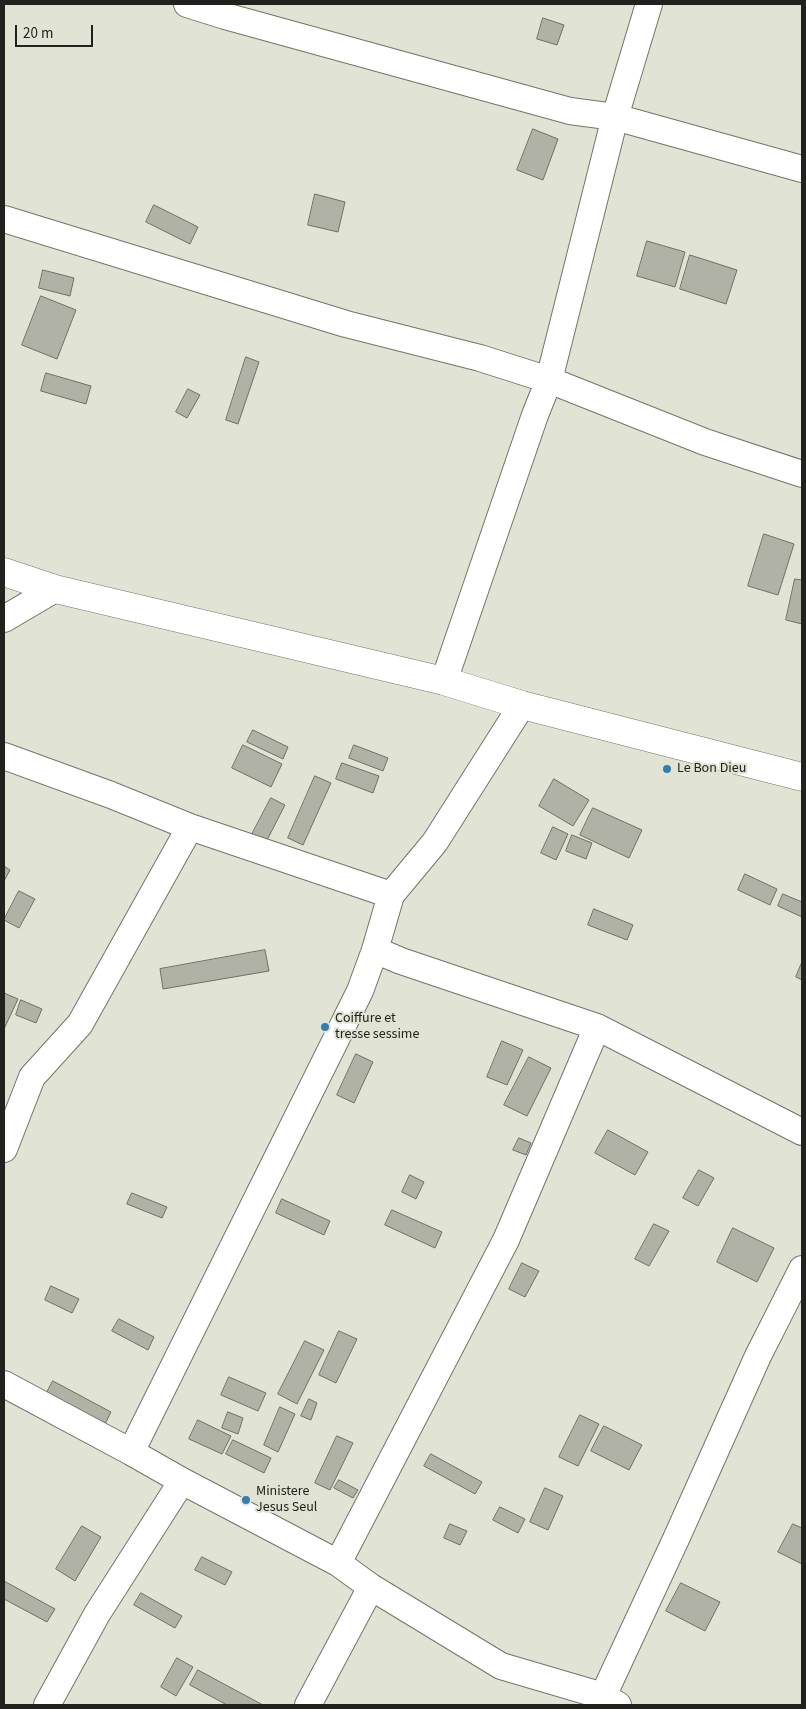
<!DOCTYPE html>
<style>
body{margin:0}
#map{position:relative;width:806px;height:1709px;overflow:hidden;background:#e1e4d5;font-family:"Source Sans 3",sans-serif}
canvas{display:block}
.frame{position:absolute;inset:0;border:5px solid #21221d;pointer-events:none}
.scale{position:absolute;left:15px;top:25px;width:78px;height:22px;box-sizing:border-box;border:2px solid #21221d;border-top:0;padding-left:6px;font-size:15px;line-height:18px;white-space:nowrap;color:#21221d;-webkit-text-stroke:4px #e1e4d5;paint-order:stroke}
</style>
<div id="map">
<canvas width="806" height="1709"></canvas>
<div class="frame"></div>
<div class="scale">20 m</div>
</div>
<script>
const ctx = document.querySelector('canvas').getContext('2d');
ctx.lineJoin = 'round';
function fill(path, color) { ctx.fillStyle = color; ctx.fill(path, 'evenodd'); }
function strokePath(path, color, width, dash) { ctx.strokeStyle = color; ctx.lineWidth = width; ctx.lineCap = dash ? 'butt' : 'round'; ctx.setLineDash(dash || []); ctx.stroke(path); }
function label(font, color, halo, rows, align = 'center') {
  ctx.font = font + ' "Source Sans 3",sans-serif'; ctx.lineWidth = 4; ctx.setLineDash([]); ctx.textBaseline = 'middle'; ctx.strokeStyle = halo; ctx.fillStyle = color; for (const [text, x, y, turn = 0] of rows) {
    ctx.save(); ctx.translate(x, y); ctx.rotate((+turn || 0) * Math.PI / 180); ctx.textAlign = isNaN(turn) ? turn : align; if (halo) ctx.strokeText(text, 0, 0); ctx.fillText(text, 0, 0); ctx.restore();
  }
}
const building = new Path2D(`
 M 543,18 L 564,25 L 557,45 L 537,39 Z
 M 533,129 L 558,139 L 543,180 L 517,170 Z
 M 315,194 L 345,202 L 338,232 L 308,225 Z
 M 154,205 L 198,227 L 190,244 L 146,222 Z
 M 647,241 L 685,252 L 675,287 L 637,276 Z
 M 690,255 L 737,270 L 726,304 L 680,289 Z
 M 43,270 L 74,278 L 70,296 L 39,288 Z
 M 41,296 L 76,310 L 57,359 L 22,345 Z
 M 246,357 L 259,362 L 238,424 L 226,420 Z
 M 46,373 L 91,386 L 86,404 L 41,391 Z
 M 188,389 L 200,395 L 187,418 L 176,412 Z
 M 764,534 L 794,544 L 778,595 L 748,586 Z
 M 795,579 L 802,580 L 802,624 L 786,620 Z
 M 253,730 L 288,747 L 283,759 L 247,742 Z
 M 243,745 L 282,764 L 271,787 L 232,768 Z
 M 354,745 L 388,758 L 383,771 L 349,758 Z
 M 342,763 L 379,776 L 373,793 L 336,779 Z
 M 315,776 L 331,783 L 303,845 L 288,838 Z
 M 554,779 L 589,800 L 573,826 L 539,806 Z
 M 271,798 L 285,805 L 263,848 L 249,840 Z
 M 593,808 L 642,830 L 629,858 L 580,835 Z
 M 553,827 L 568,834 L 556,860 L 541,853 Z
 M 572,835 L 592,843 L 586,859 L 566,851 Z
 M 4,866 L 10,870 L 4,881 Z
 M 745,874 L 777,889 L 770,905 L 738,890 Z
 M 19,891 L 35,899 L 19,928 L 4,920 Z
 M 783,894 L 802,902 L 802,917 L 778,906 Z
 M 594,909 L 633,925 L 627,940 L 588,925 Z
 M 265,950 L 269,971 L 163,989 L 160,969 Z
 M 802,962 L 802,980 L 796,977 Z
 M 4,993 L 18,999 L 4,1029 Z
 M 21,1000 L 42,1009 L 36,1023 L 16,1015 Z
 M 502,1041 L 523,1050 L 507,1085 L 487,1077 Z
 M 356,1054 L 373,1062 L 354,1103 L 337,1095 Z
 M 529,1057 L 551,1068 L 527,1116 L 504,1105 Z
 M 608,1130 L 648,1152 L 635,1175 L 595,1153 Z
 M 519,1138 L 531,1143 L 526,1155 L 513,1150 Z
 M 699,1170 L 714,1178 L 698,1206 L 683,1198 Z
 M 410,1175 L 424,1182 L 416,1199 L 402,1192 Z
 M 132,1193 L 167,1207 L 162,1218 L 127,1204 Z
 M 282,1199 L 330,1221 L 324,1235 L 276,1213 Z
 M 392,1210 L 442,1232 L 435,1248 L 385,1225 Z
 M 654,1224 L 669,1231 L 649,1266 L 635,1259 Z
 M 733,1228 L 774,1248 L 757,1282 L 717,1262 Z
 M 522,1263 L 539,1271 L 525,1297 L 509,1289 Z
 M 51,1286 L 79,1299 L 72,1313 L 45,1300 Z
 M 119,1319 L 154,1337 L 148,1350 L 112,1331 Z
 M 339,1331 L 357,1339 L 336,1383 L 319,1375 Z
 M 305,1341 L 324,1350 L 297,1404 L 278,1394 Z
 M 229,1377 L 266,1393 L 258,1411 L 221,1395 Z
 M 53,1381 L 111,1412 L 104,1426 L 45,1396 Z
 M 309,1399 L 317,1403 L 311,1420 L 301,1416 Z
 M 280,1407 L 295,1414 L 278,1452 L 264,1445 Z
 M 228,1412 L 243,1418 L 238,1434 L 222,1428 Z
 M 580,1415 L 599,1424 L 578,1466 L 559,1457 Z
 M 198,1420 L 231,1436 L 222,1454 L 189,1439 Z
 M 604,1426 L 642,1445 L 629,1470 L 591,1451 Z
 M 337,1436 L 353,1443 L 330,1490 L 315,1483 Z
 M 233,1440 L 271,1458 L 264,1473 L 226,1454 Z
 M 431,1454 L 482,1482 L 475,1494 L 424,1466 Z
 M 339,1480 L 358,1490 L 353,1498 L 334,1488 Z
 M 545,1488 L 563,1496 L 548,1530 L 530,1522 Z
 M 500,1507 L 525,1519 L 518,1533 L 493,1520 Z
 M 450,1524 L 467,1531 L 460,1545 L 444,1538 Z
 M 793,1524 L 802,1528 L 802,1564 L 778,1552 Z
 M 82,1526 L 101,1537 L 75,1581 L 56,1569 Z
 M 202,1557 L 232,1572 L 225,1585 L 195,1570 Z
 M 4,1581 L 55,1609 L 47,1622 L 4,1599 Z
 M 681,1583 L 720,1602 L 705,1631 L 666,1611 Z
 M 141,1593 L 182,1616 L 175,1628 L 134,1605 Z
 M 177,1658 L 193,1667 L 176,1696 L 161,1687 Z
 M 198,1670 L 263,1705 L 227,1705 L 190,1685 Z`);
fill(building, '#afb2a4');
strokePath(building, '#6e7063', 1);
const minor = new Path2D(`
 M 187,4 L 225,16 L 570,111 L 615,117 L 802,169
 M 4,219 L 346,324 L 480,358 L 549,380 L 705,442 L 802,474
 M 4,619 L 55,589
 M 444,681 L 535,415 L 549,380 L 615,117 L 649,4
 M 4,756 L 111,795 L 190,827 L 391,895
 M 375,950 L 401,961 L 597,1027 L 802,1132
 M 4,1149 L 32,1077 L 80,1024 L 190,827
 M 4,1384 L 131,1452 L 182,1481 L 338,1563 L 371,1587 L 501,1666 L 603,1696 L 618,1705
 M 131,1452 L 360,991 L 375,950 L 391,895 L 435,842 L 522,705
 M 338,1563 L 506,1240 L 597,1027
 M 603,1696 L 676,1539 L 758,1356 L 802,1269
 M 47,1705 L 97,1614 L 182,1481
 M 308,1705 L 371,1587`);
const tertiary = new Path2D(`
 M 4,572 L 55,589 L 444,681 L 522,705 L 802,777`);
strokePath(minor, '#737568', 28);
strokePath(tertiary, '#737568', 29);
strokePath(minor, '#fff', 26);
strokePath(tertiary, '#fff', 28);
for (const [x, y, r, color] of [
 [667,769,5,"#337fb2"],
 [325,1027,5,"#337fb2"],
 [246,1500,5,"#337fb2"]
]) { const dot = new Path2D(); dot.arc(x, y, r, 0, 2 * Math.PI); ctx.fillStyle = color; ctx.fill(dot); strokePath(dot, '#e1e4d5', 2); }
label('14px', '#21221d', '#e1e4d5', [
 ["Le Bon Dieu",677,769],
 ["Coiffure et",335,1019],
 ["tresse sessime",335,1035],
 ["Ministere",256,1492],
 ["Jesus Seul",256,1508]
], 'left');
</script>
